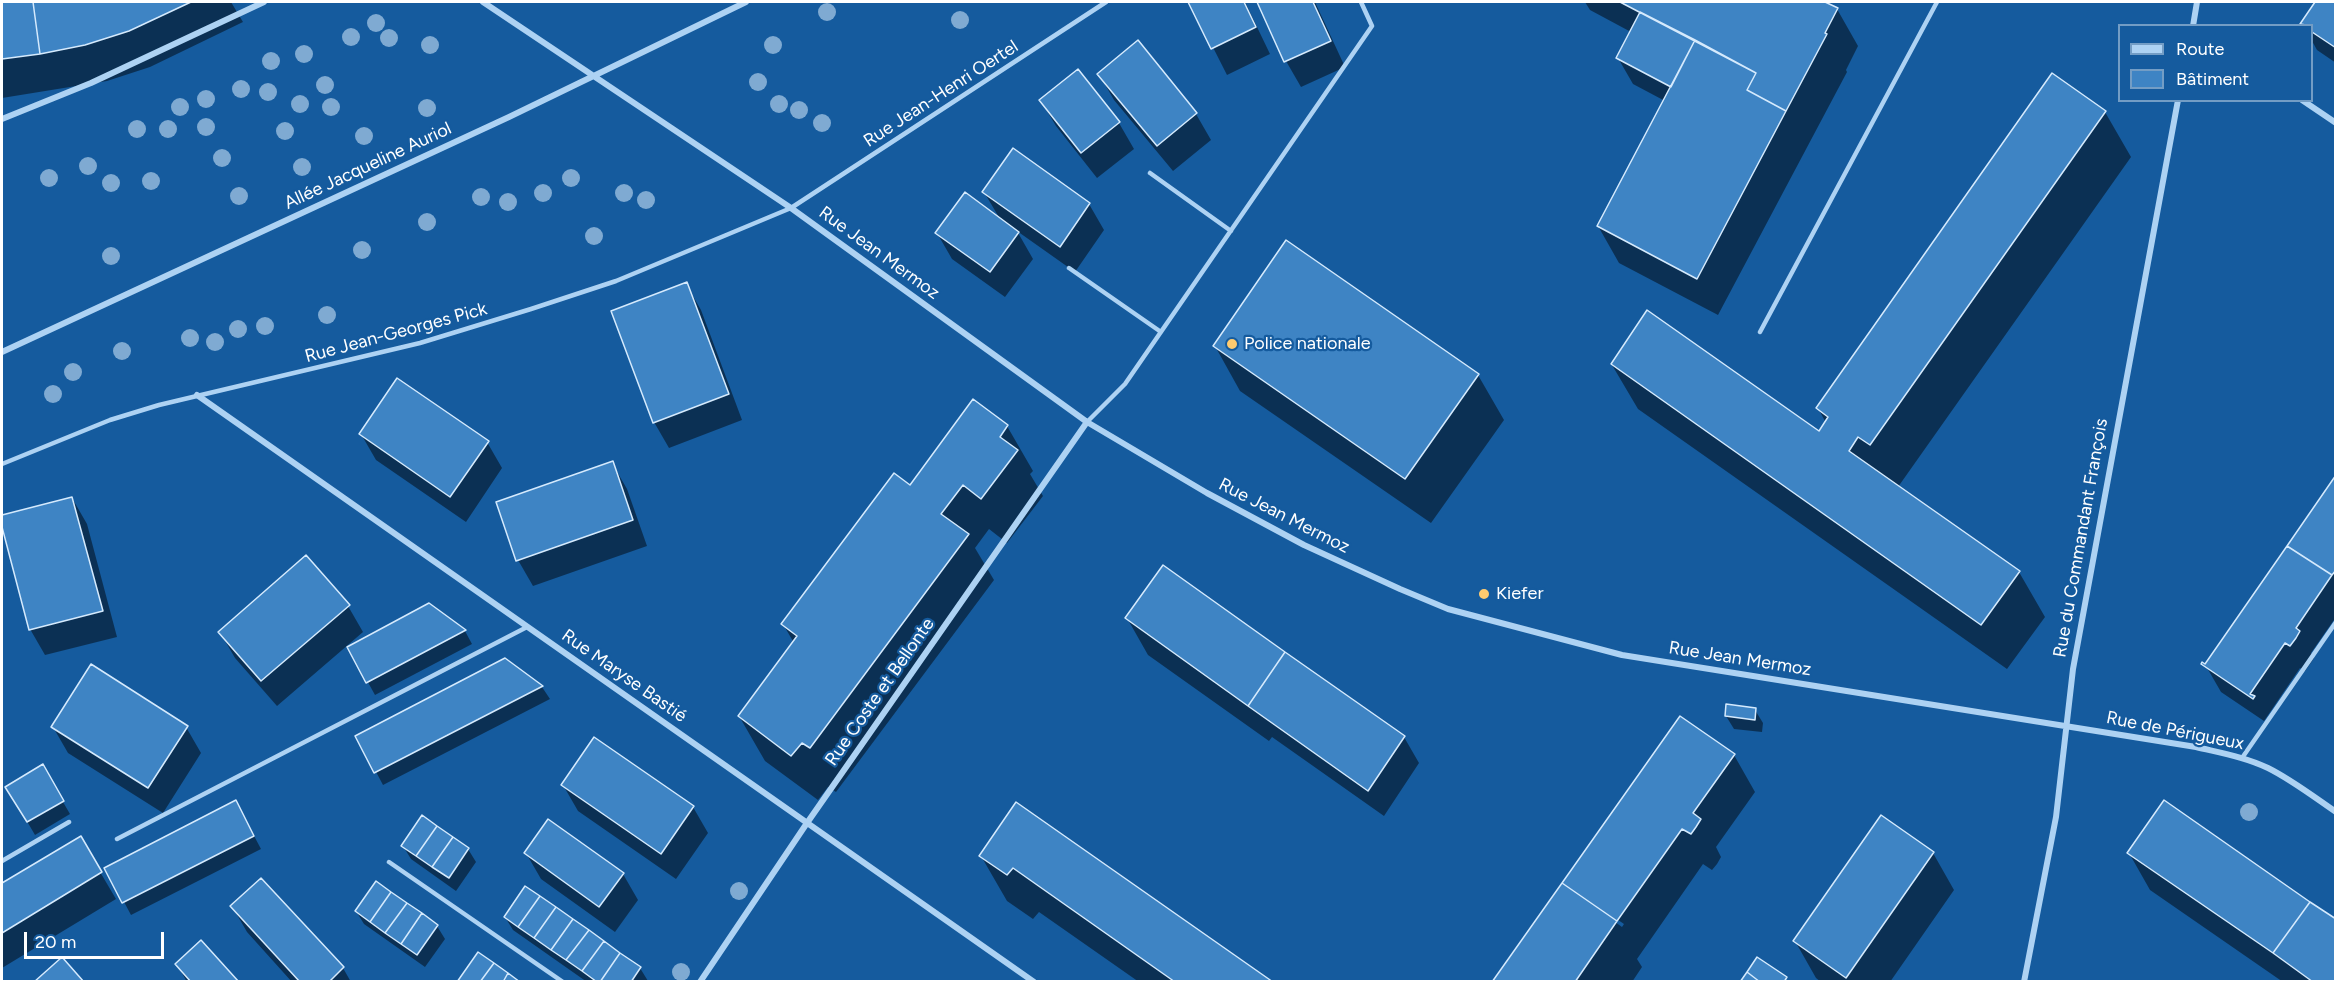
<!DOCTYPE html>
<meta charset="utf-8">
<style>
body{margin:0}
#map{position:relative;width:2337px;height:983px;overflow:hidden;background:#155b9e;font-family:Figtree,sans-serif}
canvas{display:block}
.frame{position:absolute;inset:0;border:3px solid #fff;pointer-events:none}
.legend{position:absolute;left:2118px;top:24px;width:195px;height:78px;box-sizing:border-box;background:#155b9e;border:2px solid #739dc5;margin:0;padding:8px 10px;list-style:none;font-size:18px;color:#fff}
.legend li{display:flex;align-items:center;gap:12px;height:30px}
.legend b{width:30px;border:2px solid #739dc5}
.scale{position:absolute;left:24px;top:932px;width:140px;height:27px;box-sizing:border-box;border:3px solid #fff;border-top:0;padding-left:8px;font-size:18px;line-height:21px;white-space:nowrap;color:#fff;-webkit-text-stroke:4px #155b9e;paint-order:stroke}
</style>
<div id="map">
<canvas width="2337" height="983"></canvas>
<div class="frame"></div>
<ul class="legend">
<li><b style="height:8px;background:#add2f3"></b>Route</li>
<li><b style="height:16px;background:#3e84c4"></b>Bâtiment</li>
</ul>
<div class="scale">20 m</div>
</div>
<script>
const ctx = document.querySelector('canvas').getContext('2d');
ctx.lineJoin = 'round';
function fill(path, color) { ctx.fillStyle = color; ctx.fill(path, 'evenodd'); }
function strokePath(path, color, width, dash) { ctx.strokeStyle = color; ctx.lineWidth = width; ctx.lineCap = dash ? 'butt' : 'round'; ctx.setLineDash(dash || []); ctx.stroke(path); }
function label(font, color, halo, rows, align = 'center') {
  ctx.font = font + ' Figtree,sans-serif'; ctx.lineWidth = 4.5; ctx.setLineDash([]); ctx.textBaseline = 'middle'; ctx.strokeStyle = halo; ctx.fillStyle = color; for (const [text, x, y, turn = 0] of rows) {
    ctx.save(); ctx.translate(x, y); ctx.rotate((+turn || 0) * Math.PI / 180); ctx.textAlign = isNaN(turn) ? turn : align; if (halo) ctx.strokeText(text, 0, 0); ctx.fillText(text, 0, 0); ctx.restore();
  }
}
fill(new Path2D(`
 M 2,2 L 231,2 L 243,22 L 150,67 L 107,81 L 2,98 Z
 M 1190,2 L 1245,2 L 1270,54 L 1227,75 Z
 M 1259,2 L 1315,2 L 1345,67 L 1301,87 L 1286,61 Z
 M 1585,2 L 1822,2 L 1837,9 L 1858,46 L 1846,70 L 1847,72 L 1718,315 L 1619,263 L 1598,226 L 1665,101 L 1633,84 L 1618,58 L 1631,32 L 1590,10 Z
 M 2317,2 L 2336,2 L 2336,63 L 2317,50 L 2312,41 L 2312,26 L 2302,24 Z
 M 1137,42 L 1196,114 L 1211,140 L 1173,171 L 1114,100 L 1099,74 Z
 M 1041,101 L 1119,123 L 1134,149 L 1097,178 L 1056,126 Z
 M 2105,112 L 2131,157 L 1898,487 L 2019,572 L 2045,617 L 2007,669 L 1638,409 L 1612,365 L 1820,433 L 1826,423 L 1818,408 Z
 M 1013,150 L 1089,204 L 1104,230 L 1075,272 L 1017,231 L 1033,259 L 1005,297 L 952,259 L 937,233 L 1000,219 L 984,192 Z
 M 686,284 L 701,310 L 742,420 L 669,448 L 654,422 Z
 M 1215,346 L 1478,375 L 1504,420 L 1431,523 L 1240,391 Z
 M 1007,426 L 1033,471 L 1030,474 L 1043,496 L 1007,543 L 989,529 L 975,548 L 994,580 L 836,792 L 828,787 L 818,800 L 765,761 L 739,716 L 794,643 L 783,624 L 911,487 Z
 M 361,434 L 487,442 L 502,468 L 466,522 L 376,460 Z
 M 612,463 L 627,489 L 647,546 L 533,586 L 518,560 Z
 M 2336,477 L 2336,617 L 2311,653 L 2314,658 L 2310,664 L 2305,671 L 2300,668 L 2264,721 L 2221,692 L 2206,666 Z
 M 72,498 L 87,524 L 117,637 L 45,655 L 30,629 L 2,517 Z
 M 429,605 L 465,631 L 472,644 L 375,695 L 349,648 Z
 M 348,606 L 363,632 L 277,706 L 235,658 L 220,632 Z
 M 1127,618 L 1404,737 L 1419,763 L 1384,816 L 1272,737 L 1269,741 L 1148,655 Z
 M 504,660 L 542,687 L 550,699 L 383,785 L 357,736 Z
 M 1755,710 L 1763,723 L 1762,732 L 1734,729 L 1726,716 Z
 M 53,727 L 186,727 L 201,753 L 163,813 L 68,753 Z
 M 1734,755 L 1755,792 L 1716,847 L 1721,857 L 1717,864 L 1712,870 L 1703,864 L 1637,959 L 1642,967 L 1632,982 L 1494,982 ZM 1593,903 L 1624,924 L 1622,927 L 1593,906 Z
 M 42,766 L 70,814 L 35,835 L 7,787 Z
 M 563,785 L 693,807 L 708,833 L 676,879 L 578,811 Z
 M 1016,804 L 1270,982 L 1139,982 L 1039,912 L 1033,919 L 1007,901 L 981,856 Z
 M 243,815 L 261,849 L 131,915 L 106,868 Z
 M 80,838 L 116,899 L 2,968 L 2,885 Z
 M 403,846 L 468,849 L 476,862 L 456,891 L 411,859 Z
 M 526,853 L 623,874 L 638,900 L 615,932 L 541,879 Z
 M 1933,853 L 1954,890 L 1890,982 L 1821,982 L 1816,978 L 1795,941 Z
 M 2129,853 L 2336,982 L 2283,982 L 2150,890 Z
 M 261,880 L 343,968 L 351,982 L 292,982 L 247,932 L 232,906 Z
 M 356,911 L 437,926 L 445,939 L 425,967 L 364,924 Z
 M 505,917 L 640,968 L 648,981 L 587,982 L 513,930 Z
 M 177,964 L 237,982 L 187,982 Z`), '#0007');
const building = new Path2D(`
 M 2,2 L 33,2 L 40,54 L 2,59 Z
 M 33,2 L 191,2 L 129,31 L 85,45 L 40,54 Z
 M 1188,2 L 1244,2 L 1256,27 L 1211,49 Z
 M 1257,2 L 1313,2 L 1331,41 L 1284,62 Z
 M 1620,2 L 1825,2 L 1838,8 L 1825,33 L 1827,34 L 1786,111 L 1747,90 L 1756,73 Z
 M 2315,2 L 2336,2 L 2336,48 L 2312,32 L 2312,26 L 2300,24 Z
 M 1640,12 L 1695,40 L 1671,87 L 1616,58 Z
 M 1138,40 L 1197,113 L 1157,146 L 1097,74 Z
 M 1695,40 L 1756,73 L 1747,90 L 1786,111 L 1697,279 L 1597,226 Z
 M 1078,69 L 1120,122 L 1081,153 L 1039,100 Z
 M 2052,73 L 2106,111 L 1870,445 L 1858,437 L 1849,451 L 2020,571 L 1981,625 L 1611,364 L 1647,310 L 1819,431 L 1828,417 L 1816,408 Z
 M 1013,148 L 1090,203 L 1060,247 L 982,192 Z
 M 965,192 L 1019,232 L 990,272 L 935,233 Z
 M 1286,240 L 1479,374 L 1405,479 L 1213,346 Z
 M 687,282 L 729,394 L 653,423 L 611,311 Z
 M 397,378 L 489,441 L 450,497 L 359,434 Z
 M 973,399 L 1008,425 L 1000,437 L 1018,450 L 981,499 L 963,485 L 941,514 L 969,534 L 810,748 L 802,743 L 791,756 L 738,716 L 797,636 L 781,624 L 894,473 L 910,485 Z
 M 613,461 L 633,520 L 516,561 L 496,502 Z
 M 2336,475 L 2336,570 L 2332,575 L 2287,546 Z
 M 72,497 L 103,611 L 29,630 L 2,527 L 2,515 Z
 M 2287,546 L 2332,575 L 2296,628 L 2300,631 L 2296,638 L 2290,646 L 2285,643 L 2250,694 L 2255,696 L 2253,699 L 2201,664 L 2202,662 L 2205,664 Z
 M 306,555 L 350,605 L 261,681 L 218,632 Z
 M 1163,565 L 1285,652 L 1248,706 L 1125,618 Z
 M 429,603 L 466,630 L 366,683 L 347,647 Z
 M 1285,652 L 1405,736 L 1368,791 L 1248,706 Z
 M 505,658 L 543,686 L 374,773 L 355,736 Z
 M 91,664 L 188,726 L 148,788 L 51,727 Z
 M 1726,704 L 1756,708 L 1755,720 L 1725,716 Z
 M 1680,716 L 1735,754 L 1693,813 L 1701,819 L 1696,827 L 1691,834 L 1682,829 L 1617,921 L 1562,883 Z
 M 594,737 L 694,806 L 661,854 L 561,785 Z
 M 43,764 L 64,801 L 27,822 L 5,787 Z
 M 236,800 L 254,836 L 122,903 L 104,868 Z
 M 2164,800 L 2310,902 L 2273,953 L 2127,853 Z
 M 1016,802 L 1273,982 L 1175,982 L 1013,868 L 1007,875 L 979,856 Z
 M 422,815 L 437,826 L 416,856 L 401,846 Z
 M 1881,815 L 1934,852 L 1846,978 L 1793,941 Z
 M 548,819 L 624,873 L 599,907 L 524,853 Z
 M 437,826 L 453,837 L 432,867 L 416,856 Z
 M 81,836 L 102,872 L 2,933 L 2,883 Z
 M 453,837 L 469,848 L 449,878 L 432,867 Z
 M 261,878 L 344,967 L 329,982 L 300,982 L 230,906 Z
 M 376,881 L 391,892 L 370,922 L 355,911 Z
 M 1562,883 L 1617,921 L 1575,982 L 1492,982 Z
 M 525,886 L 540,896 L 518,927 L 504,917 Z
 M 391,892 L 407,903 L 385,933 L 370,922 Z
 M 540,896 L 556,907 L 534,938 L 518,927 Z
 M 2310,902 L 2336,919 L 2336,982 L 2313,982 L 2273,953 Z
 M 407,903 L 422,913 L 401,944 L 385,933 Z
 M 556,907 L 573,919 L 551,950 L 534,938 Z
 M 422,913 L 438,925 L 417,955 L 401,944 Z
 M 573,919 L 589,930 L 566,960 L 551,950 Z
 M 589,930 L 604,941 L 582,971 L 566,960 Z
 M 201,940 L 239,982 L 191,982 L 175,964 Z
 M 604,941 L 620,953 L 600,982 L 597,982 L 582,971 Z
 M 478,952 L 494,963 L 480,982 L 457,982 Z
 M 620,953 L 641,967 L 631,982 L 600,982 Z
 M 62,957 L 84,982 L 34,982 Z
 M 1757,957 L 1787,977 L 1784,982 L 1760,982 L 1747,972 Z
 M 494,963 L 508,973 L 503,982 L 480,982 Z
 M 1747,972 L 1760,982 L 1740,982 Z
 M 508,973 L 520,982 L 503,982 Z`);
fill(building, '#3e84c4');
strokePath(building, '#d5eafd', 1.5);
strokePath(new Path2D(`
 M 1150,173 L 1231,231
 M 1069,268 L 1161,332
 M 1760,332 L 1937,2
 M 1087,422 L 1125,384 L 1372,26 L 1361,2
 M 2,464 L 110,420 L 159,405 L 420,343 L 531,309 L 616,281 L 791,208 L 1106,2
 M 2242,758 L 2336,622
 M 117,839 L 527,627
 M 2,861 L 69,822
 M 389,862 L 563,982`), '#add2f3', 4.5);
strokePath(new Path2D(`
 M 483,2 L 791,208 L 1087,422 L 1207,493 L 1304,545 L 1400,589 L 1448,609 L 1622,655 L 2196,747 C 2221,753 2245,757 2268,768 C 2292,780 2314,797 2336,812
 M 2193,26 L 2197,2
 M 2302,100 L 2336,123
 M 2,119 L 91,83 L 264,2
 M 2,352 L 509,117 L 746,2
 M 197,395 L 1034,982
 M 700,982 L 807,823 L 1087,422
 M 2024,982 L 2056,817 L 2073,669 L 2178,100`), '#add2f3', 6);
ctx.fillStyle = '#7faad2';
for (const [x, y] of [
 [827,12],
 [960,20],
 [376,23],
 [351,37],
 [389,38],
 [430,45],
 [773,45],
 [304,54],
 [271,61],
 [758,82],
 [325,85],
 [241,89],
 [268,92],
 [206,99],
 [300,104],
 [779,104],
 [180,107],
 [331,107],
 [427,108],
 [799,110],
 [822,123],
 [206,127],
 [137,129],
 [168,129],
 [285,131],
 [364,136],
 [222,158],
 [88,166],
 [302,167],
 [49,178],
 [571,178],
 [151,181],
 [111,183],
 [543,193],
 [624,193],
 [239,196],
 [481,197],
 [646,200],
 [508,202],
 [427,222],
 [594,236],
 [362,250],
 [111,256],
 [327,315],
 [265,326],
 [238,329],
 [190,338],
 [215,342],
 [122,351],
 [73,372],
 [53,394],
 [2249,812],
 [739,891],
 [681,972]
]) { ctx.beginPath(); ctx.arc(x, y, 9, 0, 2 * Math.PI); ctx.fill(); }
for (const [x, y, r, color] of [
 [1232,344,6,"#ffcb6f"],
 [1484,594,6,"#ffcb6f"]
]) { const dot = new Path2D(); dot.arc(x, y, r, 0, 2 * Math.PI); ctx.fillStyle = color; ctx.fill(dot); strokePath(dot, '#155b9e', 2); }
label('18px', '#fff', '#155b9e', [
 ["Rue Jean-Henri Oertel",941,94,-33],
 ["Allée Jacqueline Auriol",368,166,-25],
 ["Rue Jean Mermoz",879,253,36],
 ["Rue Jean-Georges Pick",396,333,-15],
 ["Rue Jean Mermoz",1284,516,27],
 ["Rue du Commandant François",2081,538,-80],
 ["Rue Jean Mermoz",1740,659,9],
 ["Rue Maryse Bastié",624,676,35],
 ["Rue Coste et Bellonte",880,692,-55],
 ["Rue de Périgueux",2175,731,11]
]);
label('18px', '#fff', '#155b9e', [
 ["Police nationale",1244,344],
 ["Kiefer",1496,594]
], 'left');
</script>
